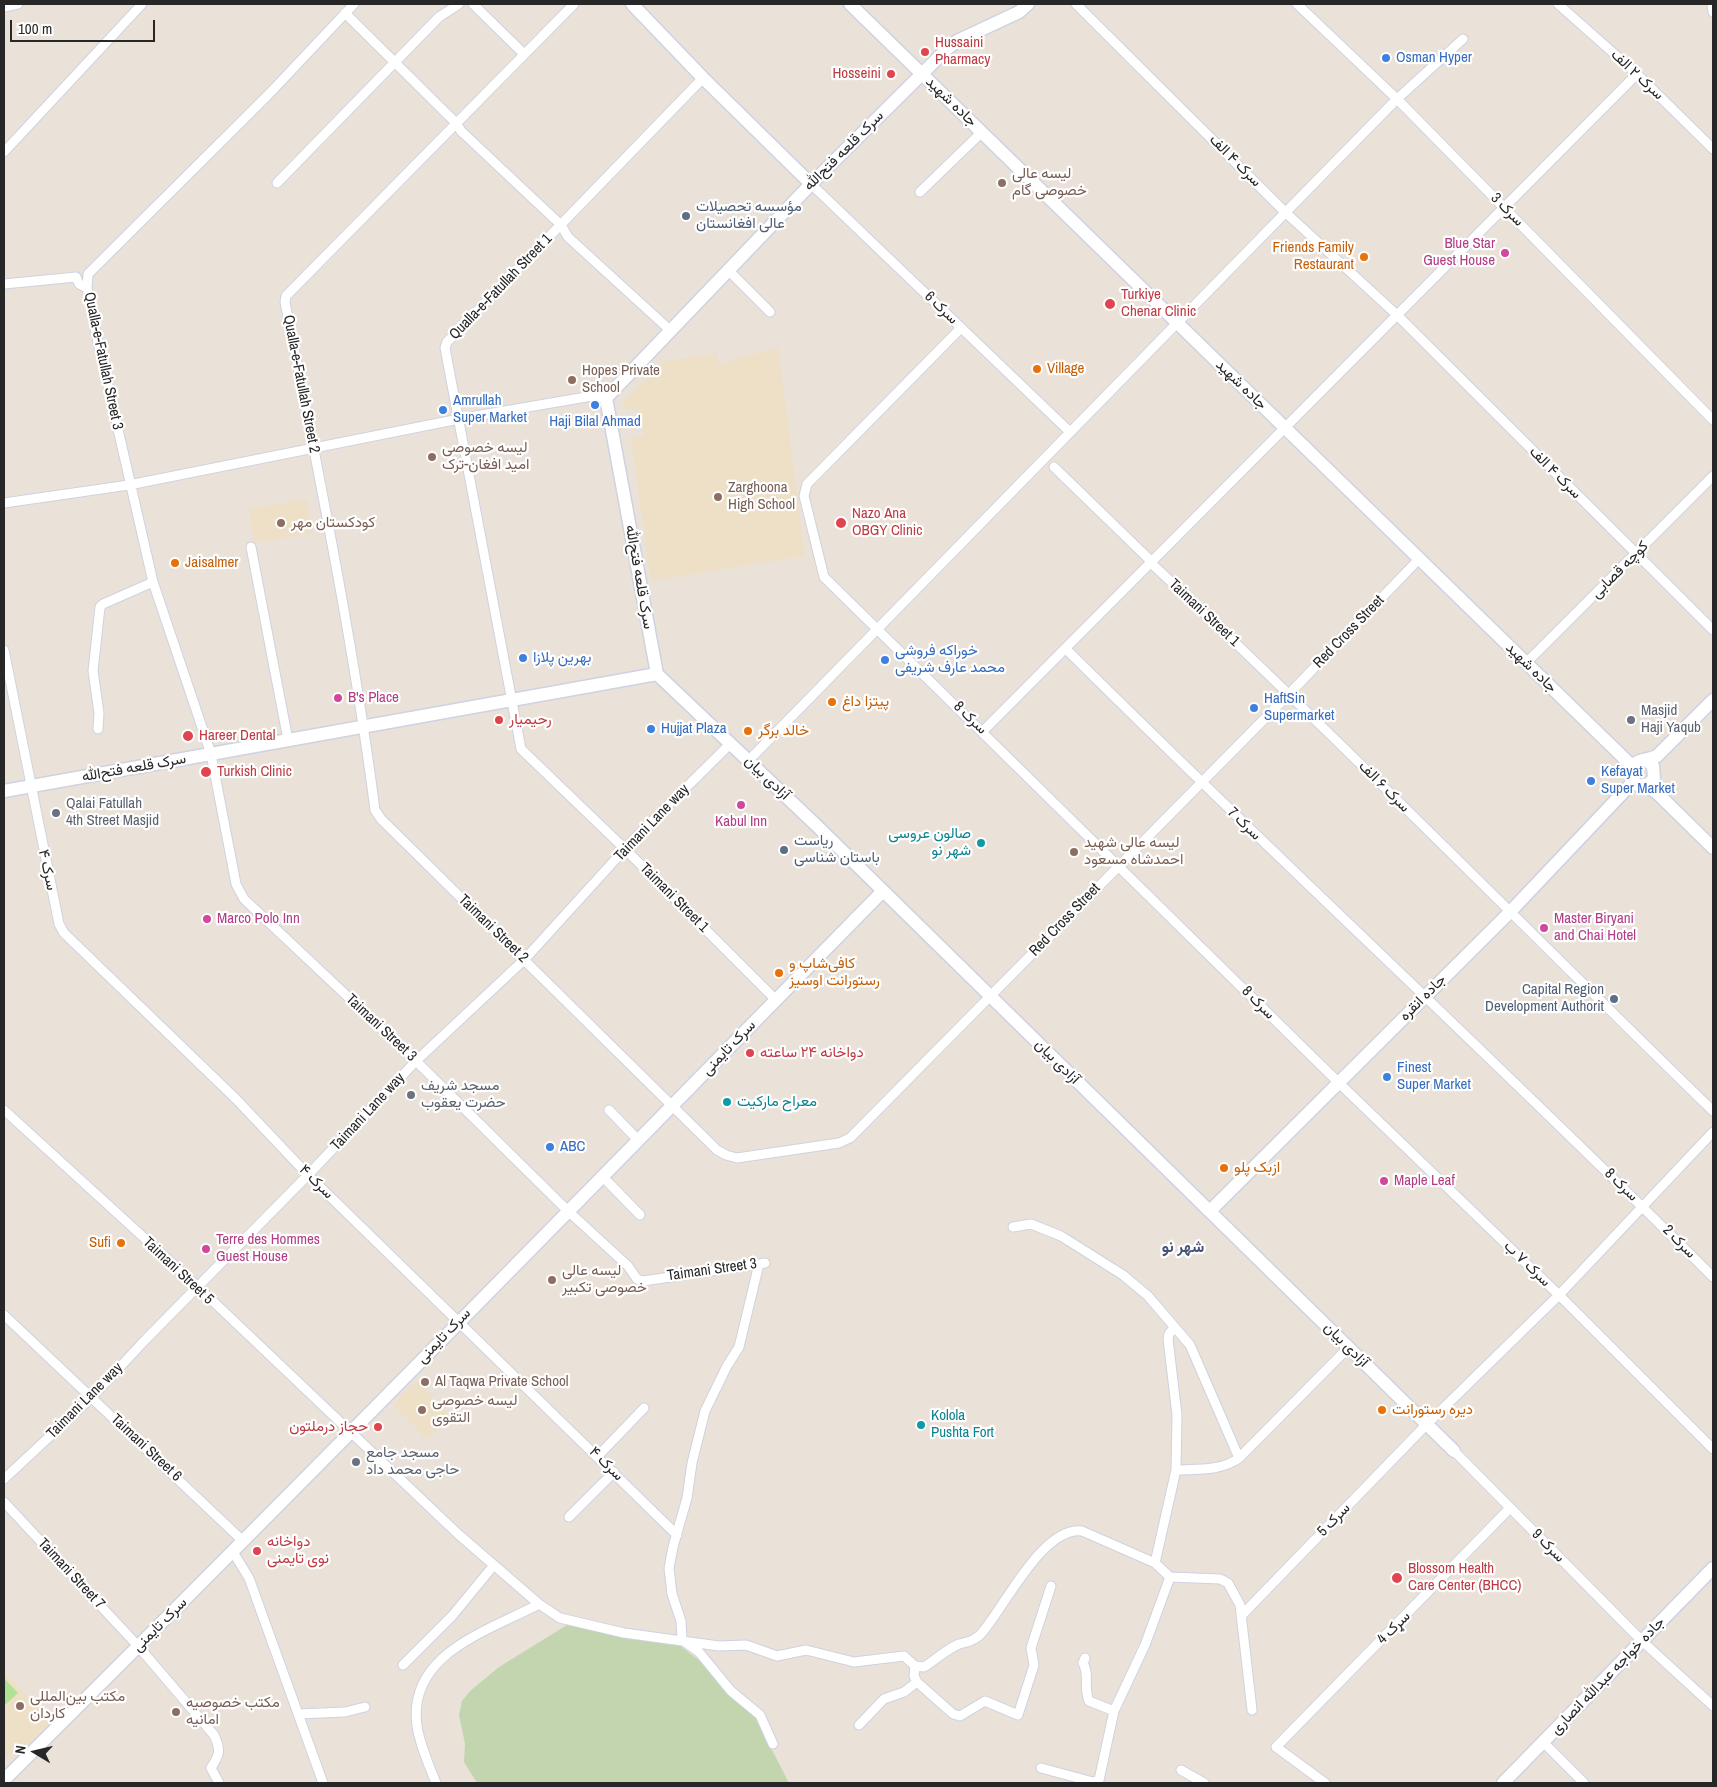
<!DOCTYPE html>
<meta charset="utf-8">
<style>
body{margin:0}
#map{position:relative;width:1717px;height:1787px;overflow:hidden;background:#eae2d8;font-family:"Archivo Narrow",sans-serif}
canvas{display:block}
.frame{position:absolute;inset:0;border:5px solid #272727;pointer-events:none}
.north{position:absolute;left:10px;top:1727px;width:50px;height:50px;-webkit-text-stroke:4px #fff;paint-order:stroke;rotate:279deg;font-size:14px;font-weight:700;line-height:20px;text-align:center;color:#272727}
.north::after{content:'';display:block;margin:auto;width:18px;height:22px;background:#272727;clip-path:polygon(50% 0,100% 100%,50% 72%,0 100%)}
.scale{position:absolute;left:10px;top:20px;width:145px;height:22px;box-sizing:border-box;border:2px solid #272727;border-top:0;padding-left:6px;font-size:15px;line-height:18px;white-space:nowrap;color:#272727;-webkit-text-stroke:4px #fff;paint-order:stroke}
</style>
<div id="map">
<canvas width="1717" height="1787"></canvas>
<div class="frame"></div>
<div class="north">N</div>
<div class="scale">100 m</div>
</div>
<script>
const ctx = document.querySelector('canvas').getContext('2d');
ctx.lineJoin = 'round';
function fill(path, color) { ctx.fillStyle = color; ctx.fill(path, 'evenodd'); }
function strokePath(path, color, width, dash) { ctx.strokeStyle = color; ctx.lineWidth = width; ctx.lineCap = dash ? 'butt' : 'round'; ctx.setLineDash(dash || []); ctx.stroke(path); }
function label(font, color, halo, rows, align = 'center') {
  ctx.font = font + ' "Archivo Narrow",Vazirmatn,sans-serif'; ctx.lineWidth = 4.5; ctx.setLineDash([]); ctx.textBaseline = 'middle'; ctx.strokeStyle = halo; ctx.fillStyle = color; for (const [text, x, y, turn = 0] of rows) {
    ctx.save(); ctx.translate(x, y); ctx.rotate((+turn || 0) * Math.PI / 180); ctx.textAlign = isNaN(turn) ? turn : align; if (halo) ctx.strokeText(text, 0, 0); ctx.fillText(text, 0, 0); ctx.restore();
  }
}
fill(new Path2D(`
 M 778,347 L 805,556 L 651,581 L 631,438 L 644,436 L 639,408 L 625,410 L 624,400 L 665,361 L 717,353 L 718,364 Z
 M 307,499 L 312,533 L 254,543 L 249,509 Z
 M 417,1381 L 451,1416 L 427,1440 L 393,1405 Z
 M 4,1671 L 51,1722 L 16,1756 L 12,1752 L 6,1757 L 4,1755 Z`), '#ede0c7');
fill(new Path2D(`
 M 4,1678 L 18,1693 L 4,1706 Z`), '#afe393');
fill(new Path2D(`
 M 567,1625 L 679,1645 L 700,1661 L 736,1702 L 752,1711 L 789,1783 L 477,1783 L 464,1762 L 465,1744 L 459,1715 L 462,1701 L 470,1691 L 499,1667 Z`), '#c2d5af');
const street = new Path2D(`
 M 354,4 L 269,94 L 88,274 L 87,288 L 98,342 L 153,582 L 211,754 L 236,884 L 244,899 L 416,1061 L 568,1211 L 628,1266 L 637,1279 L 643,1281 L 765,1263
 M 473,4 L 523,53
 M 574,4 L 286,296 L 285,302 C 318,471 353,640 375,810 L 381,819 L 717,1150 L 726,1155 L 737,1158 L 839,1143 L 850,1138 L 1290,693 L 1419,559
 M 1076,4 L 1285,212 L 1397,315 L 1713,630
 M 1297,4 L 1397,99 L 1713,420
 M 1558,4 L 1637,74 L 1713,149
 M 1712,4 L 1713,12
 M 4,7 L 18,4
 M 345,13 L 456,123 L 461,131 L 561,225 L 568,237 L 671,331
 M 703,78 L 447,342 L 445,348 L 521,749 L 625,849 L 776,1000
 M 4,152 L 142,4
 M 277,183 L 439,17 L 459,4
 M 811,184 L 1070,432
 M 920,192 L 982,132
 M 728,270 L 770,312
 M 4,284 L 76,277 L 79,284 L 87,288
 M 961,328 L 807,484 L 804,496 L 824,577 L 1339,1083 L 1559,1295 L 1713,1449
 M 1054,467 L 1152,562
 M 4,503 L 129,485 L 464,418 L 592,396 L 606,398
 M 251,547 L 288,740
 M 1151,563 C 1342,742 1526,929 1713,1111
 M 1066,649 C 1279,861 1500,1064 1713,1277
 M 4,650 L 59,924 L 64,933 L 236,1099 L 308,1175 L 677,1535
 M 1526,663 L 1713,476
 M 98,729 L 99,713 L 93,671 L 100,607 L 103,604 L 153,582
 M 983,731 L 1637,74
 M 749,760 L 1332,165 L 1397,99 L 1463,39
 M 4,1110 L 198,1287 L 458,1534 L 539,1604 L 560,1618 L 624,1633 L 719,1646 L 746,1645 L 777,1656 L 806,1650 L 854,1662 L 904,1656 L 915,1666 L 924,1667 C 935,1660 947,1649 959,1644 C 968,1642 973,1641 980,1635 C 1004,1609 1042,1526 1082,1531 L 1155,1563 L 1170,1577 L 1220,1579 L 1228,1583 L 1240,1605 L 1252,1710
 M 609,1110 L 638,1140
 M 602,1176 L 640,1215
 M 1013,1227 L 1031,1224 L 1061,1236 L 1123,1275 L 1148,1296 L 1190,1345 L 1239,1458 L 1348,1348
 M 759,1264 L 739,1347 L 727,1366 L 705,1411 L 692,1463 L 687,1498 L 673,1547 L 669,1568 L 672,1594 L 681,1621 L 682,1640 L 699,1652 L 731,1691 L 760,1715 L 773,1744
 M 4,1315 L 243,1541
 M 1454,1451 L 1642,1641 L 1713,1706
 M 598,1456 L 644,1408
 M 1176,1470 C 1196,1469 1222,1471 1239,1458
 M 4,1479 L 92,1397 L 146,1339 L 308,1175 L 416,1061 L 525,959 L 634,839 L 731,743
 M 4,1502 L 138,1646 L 214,1735 C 221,1750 220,1754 211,1768 L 219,1783
 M 569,1517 L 614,1472
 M 233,1552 L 249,1578 L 323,1783
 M 1155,1563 L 1176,1470 L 1177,1415 L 1168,1339 L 1169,1334 L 1174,1328
 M 1241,1616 L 1426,1425 L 1559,1295 L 1713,1132
 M 1085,1658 L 1083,1663 C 1090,1675 1083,1687 1089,1701 L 1114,1711
 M 403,1665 L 452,1616 L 494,1565
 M 915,1666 L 914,1676 L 917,1682 L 953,1714 L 960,1716 L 985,1701 L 1018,1715 L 1034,1665 L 1031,1648 L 1051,1586
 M 298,1714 L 345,1712 L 365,1707
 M 859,1725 L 884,1699 L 904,1692 L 917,1682
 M 1543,1742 L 1584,1783
 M 1041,1768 L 1093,1782 L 1099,1780 L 1114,1711 L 1145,1645 L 1170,1577
 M 1181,1770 L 1204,1783
 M 436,1783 C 429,1765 420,1746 417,1726 C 407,1653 489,1631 539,1604
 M 1325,1783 L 1276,1747 L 1510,1508`);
const secondary = new Path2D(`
 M 632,4 L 703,78 L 811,184
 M 850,4 L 1632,766
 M 657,674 L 817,826 L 1454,1451
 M 657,674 L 606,398 L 811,184 L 948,48 L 957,41 L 1019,12 L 1028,4
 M 1647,761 L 1653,766 L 1654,778 L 1649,784 L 1639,786 L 1631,778 L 1632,766 C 1638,759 1648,760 1657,756 L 1713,700
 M 1646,786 L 1656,792 L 1713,848
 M 4,791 L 657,674
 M 1210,1211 L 1509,913 L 1633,782
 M 4,1780 C 300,1486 591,1188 883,891
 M 1503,1783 L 1713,1568`);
strokePath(street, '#ced2e1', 11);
strokePath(secondary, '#ced2e1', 15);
strokePath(street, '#fff', 9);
strokePath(secondary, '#fff', 12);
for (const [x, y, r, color] of [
 [925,52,5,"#e0444e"],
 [1386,58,5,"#3f7fe0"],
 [891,74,5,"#e0444e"],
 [1002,183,5,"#8d6e63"],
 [686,216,5,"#5c6f8a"],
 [1505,253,5,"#d1479c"],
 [1364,257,5,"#e8710a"],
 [1110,304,6,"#e0444e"],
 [1037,369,5,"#e8710a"],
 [572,380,5,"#8d6e63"],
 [595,405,5,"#3f7fe0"],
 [443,410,5,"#3f7fe0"],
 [432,457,5,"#8d6e63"],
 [718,497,5,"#8d6e63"],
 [281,523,5,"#8d6e63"],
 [841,523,6,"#e0444e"],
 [175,563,5,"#e8710a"],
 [523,658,5,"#3f7fe0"],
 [885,660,5,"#3f7fe0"],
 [338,698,5,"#d1479c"],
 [832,702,5,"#e8710a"],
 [1254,708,5,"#3f7fe0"],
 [499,720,5,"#e0444e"],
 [1631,720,5,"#6b7280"],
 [651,729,5,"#3f7fe0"],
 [748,731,5,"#e8710a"],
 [188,736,6,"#e0444e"],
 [206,772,6,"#e0444e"],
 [1591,781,5,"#3f7fe0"],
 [741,805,5,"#d1479c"],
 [56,813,5,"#6b7280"],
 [981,843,5,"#0f9aa8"],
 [784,850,5,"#5c6f8a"],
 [1074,852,5,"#8d6e63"],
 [207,919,5,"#d1479c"],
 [1544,928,5,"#d1479c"],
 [779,973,5,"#e8710a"],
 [1614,999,5,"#5c6f8a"],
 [750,1053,5,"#e0444e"],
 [1387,1077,5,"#3f7fe0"],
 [411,1095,5,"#6b7280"],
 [727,1102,5,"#0f9aa8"],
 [550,1147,5,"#3f7fe0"],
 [1224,1168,5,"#e8710a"],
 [1384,1181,5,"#d1479c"],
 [121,1243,5,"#e8710a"],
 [206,1249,5,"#d1479c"],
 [552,1280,5,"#8d6e63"],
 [425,1382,5,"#8d6e63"],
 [422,1410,5,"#8d6e63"],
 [1382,1410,5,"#e8710a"],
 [921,1425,5,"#0f9aa8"],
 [378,1427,5,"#e0444e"],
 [356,1462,5,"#6b7280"],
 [257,1551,5,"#e0444e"],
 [1397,1578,6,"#e0444e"],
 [20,1706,5,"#8d6e63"],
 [176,1712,5,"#8d6e63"]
]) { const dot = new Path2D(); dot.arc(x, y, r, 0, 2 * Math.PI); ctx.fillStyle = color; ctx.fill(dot); strokePath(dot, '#fff', 2); }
label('15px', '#be3a42', '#fff', [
 ["Hussaini",935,43],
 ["Pharmacy",935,60],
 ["Hosseini",881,74,"right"],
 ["Turkiye",1121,295],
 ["Chenar Clinic",1121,312],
 ["Nazo Ana",852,514],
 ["OBGY Clinic",852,531],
 ["رحیمیار",509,720],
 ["Hareer Dental",199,736],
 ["Turkish Clinic",217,772],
 ["دواخانه ۲۴ ساعته",760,1053],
 ["حجاز درملتون",368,1427,"right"],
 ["دواخانه",267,1542],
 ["نوی تایمنی",267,1559],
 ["Blossom Health",1408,1569],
 ["Care Center (BHCC)",1408,1586]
], 'left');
label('15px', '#366cbe', '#fff', [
 ["Osman Hyper",1396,58],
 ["Amrullah",453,401],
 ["Super Market",453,418],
 ["Haji Bilal Ahmad",595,422,"center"],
 ["خوراکه فروشی",895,651],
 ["محمد عارف شریفی",895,668],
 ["بهرین پلازا",533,658],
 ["HaftSin",1264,699],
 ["Supermarket",1264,716],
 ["Hujjat Plaza",661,729],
 ["Kefayat",1601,772],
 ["Super Market",1601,789],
 ["Finest",1397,1068],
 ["Super Market",1397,1085],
 ["ABC",560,1147]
], 'left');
label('15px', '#272727', '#fff', [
 ["سرک ۲ الف",1637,75,43],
 ["جاده شهید",951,102,44],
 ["سرک قلعه فتح‌الله",844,151,-45],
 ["سرک ۴ الف",1235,161,45],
 ["سرک 3",1507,210,45],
 ["Qualla-e-Fatullah Street 1",501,287,-46],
 ["سرک 6",941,308,44],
 ["Qualla-e-Fatullah Street 3",103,361,78],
 ["Qualla-e-Fatullah Street 2",301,384,79],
 ["جاده شهید",1241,385,44],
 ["سرک ۴ الف",1555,473,45],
 ["کوچه قصابی",1620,570,-45],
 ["سرک قلعه فتح‌الله",639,577,80],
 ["Taimani Street 1",1204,613,43],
 ["Red Cross Street",1349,632,-46],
 ["جاده شهید",1531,668,44],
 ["سرک 8",970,718,44],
 ["سرک قلعه فتح‌الله",134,768,-10],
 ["آزادی بیان",767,778,44],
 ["سرک ۶ الف",1384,787,45],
 ["Taimani Lane way",652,823,-46],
 ["سرک 7",1244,824,44],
 ["سرک ۴",47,870,78],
 ["Taimani Street 1",674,898,45],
 ["Red Cross Street",1065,920,-46],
 ["Taimani Street 2",493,929,44],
 ["جاده انقره",1423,998,-45],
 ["سرک 8",1258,1003,45],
 ["Taimani Street 3",381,1028,43],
 ["سرک تایمنی",729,1048,-46],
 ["آزادی بیان",1057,1062,45],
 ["Taimani Lane way",368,1112,-47],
 ["سرک ۴",316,1182,45],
 ["سرک 8",1621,1185,44],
 ["سرک 2",1679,1242,45],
 ["سرک ۷ ب",1527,1264,44],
 ["Taimani Street 3",712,1270,-8],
 ["Taimani Street 5",178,1271,43],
 ["سرک تایمنی",444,1336,-46],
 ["آزادی بیان",1346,1345,45],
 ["Taimani Lane way",85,1401,-45],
 ["Taimani Street 6",146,1448,43],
 ["سرک ۴",606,1464,45],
 ["سرک 5",1334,1520,-46],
 ["سرک 9",1548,1546,45],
 ["Taimani Street 7",71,1574,47],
 ["سرک تایمنی",160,1625,-45],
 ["سړک 4",1394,1628,-45],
 ["جاده خواجه عبدالله انصاری",1608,1676,-46]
]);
label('15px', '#785e54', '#fff', [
 ["لیسه عالی",1012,174],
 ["خصوصی گام",1012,191],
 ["Hopes Private",582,371],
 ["School",582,388],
 ["لیسه خصوصی",442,448],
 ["امید افغان-ترک",442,465],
 ["Zarghoona",728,488],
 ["High School",728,505],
 ["کودکستان مهر",291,523],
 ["لیسه عالی شهید",1084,843],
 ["احمدشاه مسعود",1084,860],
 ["لیسه عالی",562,1271],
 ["خصوصی تکبیر",562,1288],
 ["Al Taqwa Private School",435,1382],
 ["لیسه خصوصی",432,1401],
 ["التقوی",432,1418],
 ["مکتب بین‌المللی",30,1697],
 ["کاردان",30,1714],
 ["مکتب خصوصیه",186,1703],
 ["امانیه",186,1720]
], 'left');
label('15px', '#4e5e75', '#fff', [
 ["مؤسسه تحصیلات",696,207],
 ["عالی افغانستان",696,224],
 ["ریاست",794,841],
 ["باستان شناسی",794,858],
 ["Capital Region",1604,990,"right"],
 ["Development Authorit",1604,1007,"right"]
], 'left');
label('15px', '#b23c85', '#fff', [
 ["Blue Star",1495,244,"right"],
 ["Guest House",1495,261,"right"],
 ["B's Place",348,698],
 ["Kabul Inn",741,822,"center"],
 ["Marco Polo Inn",217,919],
 ["Master Biryani",1554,919],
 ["and Chai Hotel",1554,936],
 ["Maple Leaf",1394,1181],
 ["Terre des Hommes",216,1240],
 ["Guest House",216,1257]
], 'left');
label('15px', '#c56008', '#fff', [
 ["Friends Family",1354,248,"right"],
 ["Restaurant",1354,265,"right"],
 ["Village",1047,369],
 ["Jaisalmer",185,563],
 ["پیتزا داغ",842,702],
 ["خالد برگر",758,731],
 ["کافی‌شاپ و",789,964],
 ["رستورانت اوسیز",789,981],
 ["ازبک پلو",1234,1168],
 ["Sufi",111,1243,"right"],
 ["دیره رستورانت",1392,1410]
], 'left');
label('15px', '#5b616d', '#fff', [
 ["Masjid",1641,711],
 ["Haji Yaqub",1641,728],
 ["Qalai Fatullah",66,804],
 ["4th Street Masjid",66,821],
 ["مسجد شریف",421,1086],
 ["حضرت یعقوب",421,1103],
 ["مسجد جامع",366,1453],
 ["حاجی محمد داد",366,1470]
], 'left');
label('15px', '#0d838f', '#fff', [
 ["صالون عروسی",971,834,"right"],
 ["شهر نو",971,851,"right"],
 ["معراح مارکیت",737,1102],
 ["Kolola",931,1416],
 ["Pushta Fort",931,1433]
], 'left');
label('bold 16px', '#485178', '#fff', [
 ["شهر نو",1183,1248]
]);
</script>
